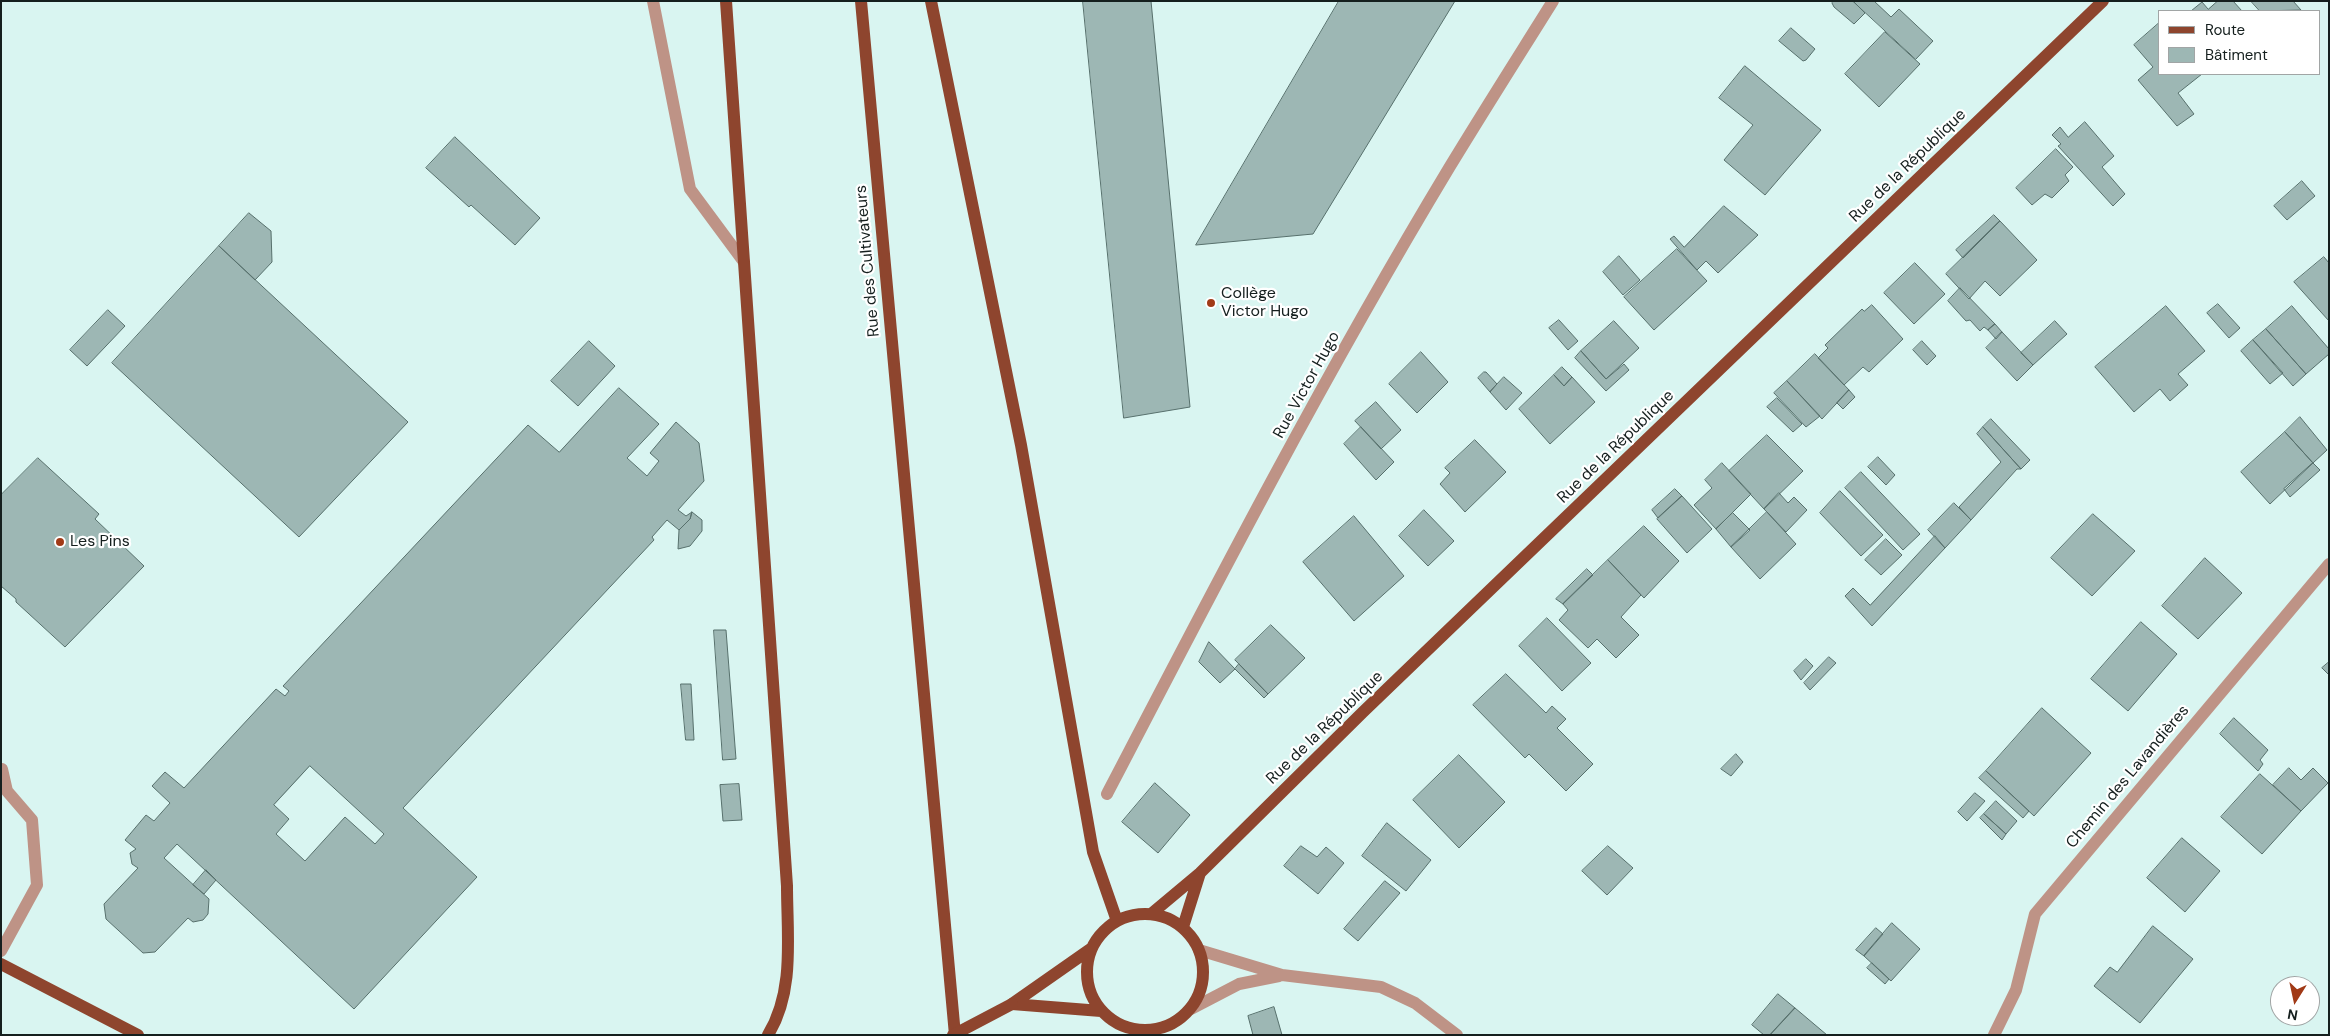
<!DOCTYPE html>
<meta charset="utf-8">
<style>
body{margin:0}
#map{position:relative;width:2330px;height:1036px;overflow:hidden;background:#d9f5f1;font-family:"DM Sans",sans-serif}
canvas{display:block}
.frame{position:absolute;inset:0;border:2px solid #151f1e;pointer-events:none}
.legend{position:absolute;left:2158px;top:10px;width:162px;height:65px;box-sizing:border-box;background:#fff;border:1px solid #a1a5a5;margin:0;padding:6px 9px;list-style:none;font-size:15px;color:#151f1e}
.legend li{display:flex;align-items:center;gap:10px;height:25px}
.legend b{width:25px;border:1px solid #a1a5a5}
.north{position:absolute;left:2270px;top:976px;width:50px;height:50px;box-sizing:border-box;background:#fff;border:1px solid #a1a5a5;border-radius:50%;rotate:190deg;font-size:14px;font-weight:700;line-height:20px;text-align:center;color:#151f1e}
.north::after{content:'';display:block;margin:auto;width:18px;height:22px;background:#a13a17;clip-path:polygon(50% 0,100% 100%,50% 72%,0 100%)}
</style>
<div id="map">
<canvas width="2330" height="1036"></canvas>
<div class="frame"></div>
<ul class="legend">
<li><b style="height:6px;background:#8e452e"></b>Route</li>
<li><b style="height:14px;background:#9db7b4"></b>Bâtiment</li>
</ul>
<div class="north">N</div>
</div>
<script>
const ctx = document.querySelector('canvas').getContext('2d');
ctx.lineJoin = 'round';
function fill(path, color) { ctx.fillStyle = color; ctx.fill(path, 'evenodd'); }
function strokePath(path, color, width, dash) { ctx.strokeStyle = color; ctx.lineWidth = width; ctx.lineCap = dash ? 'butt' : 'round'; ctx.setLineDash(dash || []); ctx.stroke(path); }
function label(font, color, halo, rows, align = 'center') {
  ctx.font = font + ' "DM Sans",sans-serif'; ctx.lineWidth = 4.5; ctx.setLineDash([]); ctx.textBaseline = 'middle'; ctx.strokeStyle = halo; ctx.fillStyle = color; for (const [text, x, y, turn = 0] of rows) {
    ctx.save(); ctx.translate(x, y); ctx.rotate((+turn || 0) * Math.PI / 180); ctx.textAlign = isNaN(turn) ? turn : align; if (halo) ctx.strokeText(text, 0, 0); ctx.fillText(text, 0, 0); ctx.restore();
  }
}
const building = new Path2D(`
 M 1083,1 L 1151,1 L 1190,407 L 1124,418 Z
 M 1339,1 L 1455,1 L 1313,234 L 1196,245 Z
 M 1834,1 L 1853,1 L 1865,13 L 1854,24 L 1834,7 L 1832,3 Z
 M 1853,1 L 1874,1 L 1891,17 L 1899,9 L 1933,41 L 1916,59 Z
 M 2218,1 L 2233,1 L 2242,11 L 2191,11 L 2202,2 L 2208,9 Z
 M 2251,1 L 2293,1 L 2301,10 L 2260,11 Z
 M 2159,23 L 2159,74 L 2202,74 L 2178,93 L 2194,114 L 2177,126 L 2138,80 L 2153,67 L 2134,45 Z
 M 1791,28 L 1815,49 L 1806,60 L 1803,61 L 1779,41 Z
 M 1885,32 L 1920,64 L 1879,107 L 1845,74 Z
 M 1745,66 L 1821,130 L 1765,195 L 1724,160 L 1753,125 L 1719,98 Z
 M 2085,122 L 2114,156 L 2102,167 L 2125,194 L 2113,206 L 2058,146 L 2061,144 L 2052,135 L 2060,127 L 2068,137 Z
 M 455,137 L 540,218 L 515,245 L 471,205 L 469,207 L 426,168 Z
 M 2056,149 L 2073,167 L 2065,175 L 2069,181 L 2052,198 L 2045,194 L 2032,205 L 2016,188 Z
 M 2302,181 L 2315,196 L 2287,220 L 2274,206 Z
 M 1724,206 L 1758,235 L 1718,273 L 1706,261 L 1697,270 L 1670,239 L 1674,236 L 1684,247 Z
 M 249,213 L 271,231 L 272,262 L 255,280 L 219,246 Z
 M 1994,215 L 2000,221 L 1963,258 L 1956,250 Z
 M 2000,221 L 2037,260 L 2000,296 L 1985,281 L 1969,299 L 1946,274 Z
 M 219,246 L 408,422 L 299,537 L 112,363 Z
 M 1677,249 L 1707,281 L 1654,330 L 1624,297 Z
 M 1619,256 L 1640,280 L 1623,295 L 1603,272 Z
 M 2324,257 L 2329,263 L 2329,321 L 2294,282 Z
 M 1915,263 L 1945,294 L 1914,324 L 1884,293 Z
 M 1960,288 L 1995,324 L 1988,330 L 1984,327 L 1980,331 L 1970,320 L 1966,321 L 1948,301 Z
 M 2218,304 L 2240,328 L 2229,338 L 2207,313 Z
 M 1872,305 L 1903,339 L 1869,372 L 1863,367 L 1844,385 L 1818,358 L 1828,348 L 1825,345 L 1862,309 L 1864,311 Z
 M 2166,306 L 2205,351 L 2178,374 L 2188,385 L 2170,401 L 2160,389 L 2134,412 L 2095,367 Z
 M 2292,306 L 2329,349 L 2329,354 L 2306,374 L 2266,329 Z
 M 108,310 L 125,326 L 87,366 L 70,350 Z
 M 1559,320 L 1578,341 L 1568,350 L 1549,328 Z
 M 1614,321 L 1639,348 L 1606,379 L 1581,351 Z
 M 2055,321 L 2067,334 L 2033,365 L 2021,353 Z
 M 1995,324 L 2002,332 L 1996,339 L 1988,330 Z
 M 2266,329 L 2306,374 L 2293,386 L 2253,340 Z
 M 2002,332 L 2033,365 L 2017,381 L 1986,348 Z
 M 2253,340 L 2283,373 L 2270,384 L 2241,351 Z
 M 589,341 L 615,366 L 578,406 L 551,381 Z
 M 1922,341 L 1936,356 L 1927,365 L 1913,350 Z
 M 1581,351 L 1606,379 L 1624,364 L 1629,370 L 1606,391 L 1575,358 Z
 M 1421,352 L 1448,382 L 1417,413 L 1389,384 Z
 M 1815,354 L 1849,390 L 1822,419 L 1787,381 Z
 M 1562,367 L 1572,377 L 1564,386 L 1554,375 Z
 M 1484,372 L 1486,372 L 1497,384 L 1490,392 L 1478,378 Z
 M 1554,375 L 1564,386 L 1572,377 L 1595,402 L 1550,444 L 1519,409 Z
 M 1504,377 L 1522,393 L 1506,410 L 1490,392 Z
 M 1787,381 L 1820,416 L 1806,427 L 1774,393 Z
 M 619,388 L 659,424 L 627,458 L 647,476 L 659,461 L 650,453 L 676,422 L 699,443 L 704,481 L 678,510 L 686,516 L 692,512 L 690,519 L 679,530 L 667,520 L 652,537 L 654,540 L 403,808 L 477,877 L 354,1009 L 177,844 L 164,858 L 209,899 L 208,914 L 203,920 L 193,922 L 188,918 L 155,952 L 143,953 L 106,919 L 104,904 L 138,868 L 132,864 L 130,853 L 136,849 L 125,840 L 146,815 L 154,821 L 170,803 L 152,786 L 165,772 L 184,788 L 276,689 L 285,696 L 289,691 L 283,686 L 528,425 L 559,452 ZM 310,766 L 384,834 L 375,844 L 345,817 L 305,861 L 276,834 L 289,819 L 274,805 Z
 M 1849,390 L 1855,397 L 1843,409 L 1837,403 Z
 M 1777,398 L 1802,424 L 1793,432 L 1767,407 Z
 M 1376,402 L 1401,430 L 1381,449 L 1355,421 Z
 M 2300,417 L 2327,450 L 2313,463 L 2285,432 Z
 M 1991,419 L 2030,460 L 2021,469 L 1983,427 Z
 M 1361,427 L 1394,462 L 1376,480 L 1344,444 Z
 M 1983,427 L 2021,469 L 2017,469 L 1971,520 L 1959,507 L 2001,462 L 1977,434 Z
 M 2285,432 L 2313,463 L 2270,504 L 2241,472 Z
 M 1767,435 L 1803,471 L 1764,509 L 1729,471 Z
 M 1475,440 L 1506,472 L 1465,512 L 1440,484 L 1450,473 L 1445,468 Z
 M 1878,457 L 1895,475 L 1886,485 L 1868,467 Z
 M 38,458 L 99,514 L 95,519 L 144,566 L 65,647 L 16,602 L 16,599 L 1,586 L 1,495 Z
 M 1722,463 L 1751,494 L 1716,529 L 1694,505 L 1712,488 L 1705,480 Z
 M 2313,463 L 2320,470 L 2290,497 L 2284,489 Z
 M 1861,472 L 1920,534 L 1903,550 L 1845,488 Z
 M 1675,489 L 1682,496 L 1658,518 L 1652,510 Z
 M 1840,491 L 1883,535 L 1861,556 L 1820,513 Z
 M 1779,493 L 1788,503 L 1794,497 L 1807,510 L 1786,532 L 1764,509 Z
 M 1682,496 L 1712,529 L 1687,553 L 1657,519 Z
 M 1954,503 L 1971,520 L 1945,548 L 1928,530 Z
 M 1424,510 L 1454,541 L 1428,566 L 1399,536 Z
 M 692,512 L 702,520 L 702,531 L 690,546 L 678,549 L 679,530 L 690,519 Z
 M 1767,512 L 1796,544 L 1760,579 L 1731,547 Z
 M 1733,513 L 1750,530 L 1731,547 L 1716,529 Z
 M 2093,514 L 2135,551 L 2092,596 L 2051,558 Z
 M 1354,516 L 1404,576 L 1354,621 L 1303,562 Z
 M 1644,526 L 1679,561 L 1644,598 L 1608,560 Z
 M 1935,536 L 1945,548 L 1872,626 L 1845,596 L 1853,588 L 1870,605 Z
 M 1886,539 L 1902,555 L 1881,575 L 1865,560 Z
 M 2205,558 L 2242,593 L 2198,639 L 2162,606 Z
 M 1608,560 L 1641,595 L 1621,617 L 1639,635 L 1616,658 L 1597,639 L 1588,648 L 1559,620 L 1568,610 L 1563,604 Z
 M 1587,569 L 1593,575 L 1563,604 L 1556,599 Z
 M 1547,618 L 1591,663 L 1562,691 L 1519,646 Z
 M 2141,622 L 2177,654 L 2128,711 L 2091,679 Z
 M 1271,625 L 1305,658 L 1268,694 L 1235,660 Z
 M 714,630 L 726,630 L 736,759 L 723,760 Z
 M 1209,642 L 1235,669 L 1220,683 L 1199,662 Z
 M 1829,657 L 1836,663 L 1810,690 L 1804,683 Z
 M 1806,659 L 1813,666 L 1801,680 L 1794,671 Z
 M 2329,662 L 2329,675 L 2322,668 Z
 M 1239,664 L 1268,694 L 1264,698 L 1235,669 Z
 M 1506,674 L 1546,713 L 1552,706 L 1566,719 L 1557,728 L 1593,764 L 1566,791 L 1529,754 L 1525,758 L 1473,705 Z
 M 681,684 L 691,684 L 694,740 L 686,740 Z
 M 2042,708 L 2091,753 L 2034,816 L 1986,771 Z
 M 2234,718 L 2268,750 L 2260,760 L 2263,764 L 2258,771 L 2220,734 Z
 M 1736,754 L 1743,762 L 1731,776 L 1721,769 Z
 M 1459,755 L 1505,802 L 1459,848 L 1413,800 Z
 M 2289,768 L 2301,780 L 2313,768 L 2328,783 L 2301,811 L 2273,785 Z
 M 1986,771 L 2029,811 L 2023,818 L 1979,778 Z
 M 2260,774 L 2301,811 L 2262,854 L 2221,817 Z
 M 1155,783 L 1190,815 L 1158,853 L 1122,822 Z
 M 739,784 L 742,820 L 723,821 L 720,785 Z
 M 1975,793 L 1985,801 L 1967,821 L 1958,812 Z
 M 1996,801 L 2017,821 L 2006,834 L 1984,814 Z
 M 1984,814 L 2006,834 L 2002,840 L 1980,818 Z
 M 1387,823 L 1431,860 L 1406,891 L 1362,856 Z
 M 2182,838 L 2220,871 L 2185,912 L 2147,878 Z
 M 1301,846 L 1317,857 L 1326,847 L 1344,863 L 1318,894 L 1284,866 Z
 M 1608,846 L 1633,868 L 1607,895 L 1582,871 Z
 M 206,870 L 216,880 L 204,894 L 193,885 Z
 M 1385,881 L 1400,893 L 1358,941 L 1344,929 Z
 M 1892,923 L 1920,949 L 1891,981 L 1864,956 Z
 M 2153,926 L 2193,959 L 2140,1023 L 2094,986 L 2110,967 L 2117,972 Z
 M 1876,928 L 1883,934 L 1864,956 L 1856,950 Z
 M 1872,963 L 1889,979 L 1885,984 L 1867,968 Z
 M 1778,994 L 1795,1008 L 1770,1035 L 1764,1035 L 1752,1025 Z
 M 1274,1007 L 1282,1035 L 1253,1035 L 1248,1016 Z
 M 1795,1008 L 1827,1035 L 1770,1035 Z`);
fill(building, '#9db7b4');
strokePath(building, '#57706c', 1);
strokePath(new Path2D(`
 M 653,1 L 690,189 L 744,262
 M 1107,794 C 1216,584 1326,372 1449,168 C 1483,112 1518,57 1553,1
 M 1199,950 L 1282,975 L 1381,987 L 1415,1003 L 1457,1035
 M 1,951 L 37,885 L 32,820 L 7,791 L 2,769
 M 1191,1009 L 1239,984 L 1279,976
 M 1994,1035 L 2016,990 L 2035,914 L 2329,564`), '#be9386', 12);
strokePath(new Path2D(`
 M 726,1 L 787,886 C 787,936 795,991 768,1035
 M 861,1 L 955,1035
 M 931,1 L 1021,445 L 1093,852 L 1117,921
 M1087 972a58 58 0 1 1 116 0a58 58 0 1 1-116 0Z
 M 1151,914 L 1200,873 L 1363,712 L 2103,1
 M 1183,927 L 1200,873
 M 1,964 L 138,1035
 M 1012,1004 L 1092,948
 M 1012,1004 L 1101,1011`), '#8e452e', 12);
strokePath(new Path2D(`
 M 953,1035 L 1012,1004`), '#8e452e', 12);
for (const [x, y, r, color] of [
 [1211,303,5,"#a13a17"],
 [60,542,5,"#a13a17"]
]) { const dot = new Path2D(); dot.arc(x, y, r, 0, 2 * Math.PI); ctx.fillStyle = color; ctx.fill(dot); strokePath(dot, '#fff', 2); }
label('16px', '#151f1e', '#fff', [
 ["Rue de la République",1908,166,-44],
 ["Rue des Cultivateurs",868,261,-95],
 ["Rue Victor Hugo",1307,385,-61],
 ["Rue de la République",1616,447,-44],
 ["Rue de la République",1325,728,-44],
 ["Chemin des Lavandières",2128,777,-50]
]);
label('16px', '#151f1e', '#fff', [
 ["Collège",1221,294],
 ["Victor Hugo",1221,312],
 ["Les Pins",70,542]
], 'left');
</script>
